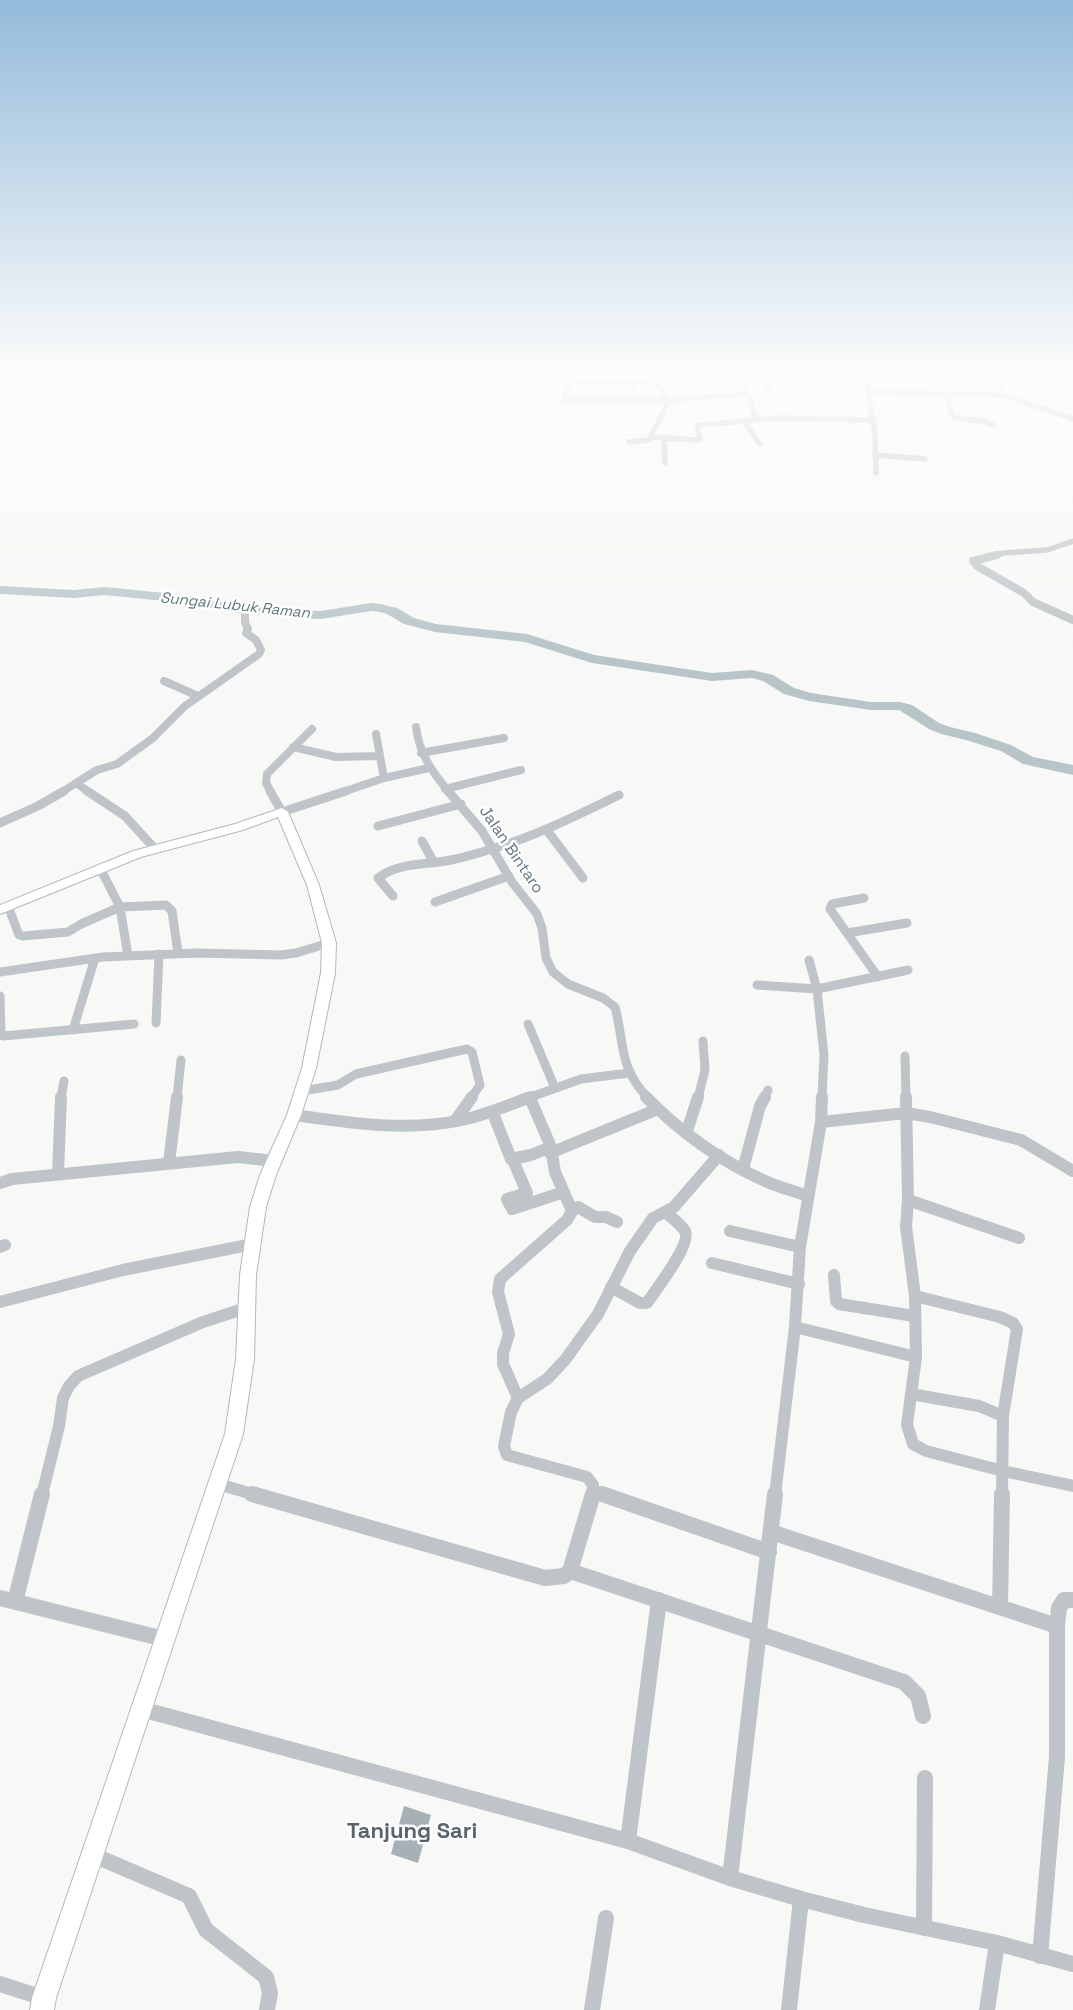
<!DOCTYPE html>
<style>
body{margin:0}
canvas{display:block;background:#f8f8f6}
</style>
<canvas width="1073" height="2010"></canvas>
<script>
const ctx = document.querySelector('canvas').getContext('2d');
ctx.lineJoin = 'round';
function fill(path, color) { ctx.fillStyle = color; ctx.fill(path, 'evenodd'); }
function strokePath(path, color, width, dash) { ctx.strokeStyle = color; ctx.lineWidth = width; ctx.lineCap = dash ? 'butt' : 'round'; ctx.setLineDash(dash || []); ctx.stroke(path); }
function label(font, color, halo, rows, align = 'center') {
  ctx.font = font + ' "Space Grotesk",sans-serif'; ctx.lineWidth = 5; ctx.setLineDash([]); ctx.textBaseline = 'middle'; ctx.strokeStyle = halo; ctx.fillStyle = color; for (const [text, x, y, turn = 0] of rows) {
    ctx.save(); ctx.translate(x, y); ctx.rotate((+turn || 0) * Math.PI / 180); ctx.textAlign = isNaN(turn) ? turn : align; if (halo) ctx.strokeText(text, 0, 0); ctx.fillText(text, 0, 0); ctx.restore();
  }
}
fill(new Path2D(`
 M 0,586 L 74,590 L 105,587 L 184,595 L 232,604 L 293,610 L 321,611 L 371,603 L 380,604 L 397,608 L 414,618 L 436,624 L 527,634 L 594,655 L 712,673 L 752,670 L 773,675 L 794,688 L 811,693 L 871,702 L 900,702 L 912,705 L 939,723 L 950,727 L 975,733 L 1011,745 L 1033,757 L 1073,765 L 1073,775 L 1023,764 L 1001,751 L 966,740 L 941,734 L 929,729 L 899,710 L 871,710 L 809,701 L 784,694 L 763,681 L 752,678 L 712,681 L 592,663 L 525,642 L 435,632 L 404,624 L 387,614 L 380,612 L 371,611 L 321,619 L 293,618 L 232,612 L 184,603 L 105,595 L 74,598 L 0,594 Z`), '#b7c5c8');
fill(new Path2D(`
 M 404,1806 L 431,1815 L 418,1863 L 391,1854 Z`), '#a6b0b5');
const secondary = new Path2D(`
 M 282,808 L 288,812 L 319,885 L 336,943 L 335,973 L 316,1068 L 301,1115 L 276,1175 L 266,1207 L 256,1275 L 254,1359 L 243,1434 L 56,1998 L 54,2010 L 30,2010 L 32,1998 L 225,1434 L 236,1359 L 240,1275 L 250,1207 L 260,1175 L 287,1115 L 302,1068 L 321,973 L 322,943 L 307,885 L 278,817 L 243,830 L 141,857 L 0,914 L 0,905 L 133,851 L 235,824 Z`);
strokePath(secondary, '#b2b8bc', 2);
strokePath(new Path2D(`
 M 870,374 L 868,392 L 1004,395
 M 997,374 L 1006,396 L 1073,419
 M 998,374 L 1015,374
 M 764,379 L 769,392
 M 631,383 L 572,383 L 566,391 L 564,400 L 667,400 L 748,394 L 744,379
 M 868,392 L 875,434 L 876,473
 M 947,393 L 951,413 L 955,418 L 984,421 L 993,425
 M 748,394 L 756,420
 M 637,401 L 631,383 L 744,379 L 868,381
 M 744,421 L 760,444
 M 651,437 L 698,440 L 700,439 L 697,428 L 699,425 L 778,418 L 872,420
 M 664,438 L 665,463
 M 629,442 L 649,440 L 666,407 L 667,399 L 652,374
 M 875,455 L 925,459
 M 992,556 L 1004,553 L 1047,550 L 1073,541`), '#bfc4c8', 5.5);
strokePath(new Path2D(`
 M 997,555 L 973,561 L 977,566 L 1024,593 L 1033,602 L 1073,620
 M 164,681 L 198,696
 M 416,727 C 419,753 432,772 449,792
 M 376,734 L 384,778
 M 293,747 L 336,757 L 380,756
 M 421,753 L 504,738
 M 445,789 L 521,770
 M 62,792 L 76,783
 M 89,792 L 76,783 L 97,770 L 117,764 L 153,738 L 185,706 L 259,654 L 261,650 L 256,640 L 246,633 L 248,629 L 245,623 L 245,614
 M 271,792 L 266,783 L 267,774 L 312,729
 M 343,792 L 384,778 L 429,768`), '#bfc4c8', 8);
strokePath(new Path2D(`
 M 87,791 L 125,816 L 154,848
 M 270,791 L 282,812 L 346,791
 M 448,791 L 482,831 L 512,882 L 537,914 L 542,928 L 546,958 L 553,972 L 568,984 L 603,998 L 615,1007 C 625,1045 618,1066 648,1098
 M 0,823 L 38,806 L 64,791
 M 378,826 L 461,804
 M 546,829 L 583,878
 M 422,841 L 433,861
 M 100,868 L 120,907 L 128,956
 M 393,896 L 378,878 C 398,862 428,865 451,860 C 465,857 479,853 492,849 C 536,836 578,815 619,795
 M 864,898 L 832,904 L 830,909 L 878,977
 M 435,902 L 509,876
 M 8,906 L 19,935 L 23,936 L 68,932 L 81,924 L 120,907 L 166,905 L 172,911 L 178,953
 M 847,933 L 907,923
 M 0,972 L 103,957 L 197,953 L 281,955 L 296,953 L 329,943
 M 757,985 L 817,989 L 809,960
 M 0,996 L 1,1034 L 3,1036 L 134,1024
 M 156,1023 L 159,954
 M 528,1024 L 555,1088
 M 73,1030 L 95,958
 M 905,1056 L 906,1098
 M 302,1091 L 338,1085 L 356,1074 L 467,1049 L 472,1052 L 480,1085 L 471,1098
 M 61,1098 L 64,1081
 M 177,1098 L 181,1060
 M 528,1098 L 581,1079 L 629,1073
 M 698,1098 L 705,1070 L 703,1041
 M 764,1098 L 768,1090
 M 822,1098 L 824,1055 L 817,989 L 908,970`), '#bfc4c8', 9);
strokePath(new Path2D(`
 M 646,1097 C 679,1131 721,1161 765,1181 C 778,1187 794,1191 808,1196
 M 906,1097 L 908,1200 L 906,1227 L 915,1296 L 916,1357 L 907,1425 L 913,1444 L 926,1451 L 1003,1471 L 1073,1486
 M 530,1098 L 551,1147
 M 492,1111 L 511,1159 L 531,1155 L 551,1147 L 555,1172 L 572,1211 L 567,1220 L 500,1279 L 498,1292 L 509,1334 L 503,1353 L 503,1364 L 518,1398
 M 294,1115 C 349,1123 407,1132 462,1120 C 486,1115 508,1105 531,1097
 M 455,1121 L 472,1097
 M 821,1122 L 906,1113 L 930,1117 L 1021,1140 L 1073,1171
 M 687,1131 L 698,1097
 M 550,1153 L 658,1109
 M 513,1160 L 527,1193 L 507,1199 L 512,1209 L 564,1192
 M 169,1163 L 177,1097
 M 743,1169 L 760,1106 L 765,1097
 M 58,1174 L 61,1097
 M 0,1183 L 12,1179 L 238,1157 L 274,1161
 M 908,1200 L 1019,1238
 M 572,1211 L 578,1207 L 595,1217 L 606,1217 L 617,1222
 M 730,1231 L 800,1247
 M 0,1247 L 5,1245
 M 712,1263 L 799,1284
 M 834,1275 L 836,1301 L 839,1304 L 914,1316
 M 611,1287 L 640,1303 L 647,1303 C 655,1291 692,1244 685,1231 C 681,1224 671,1217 665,1212
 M 915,1296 L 1000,1317 L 1013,1323 L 1017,1329 L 1003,1416 L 1002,1495
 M 0,1302 L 123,1270 L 253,1244
 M 795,1327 L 916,1357
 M 911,1394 L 979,1406 L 1003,1416
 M 218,1484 L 256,1495
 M 594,1491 L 605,1495
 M 42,1495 L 59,1426 L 63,1398 L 69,1386 L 78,1376 L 203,1322 L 246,1308
 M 593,1495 L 593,1485 L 587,1477 L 507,1455 L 504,1446 L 511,1412 L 518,1398 L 547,1379 L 565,1360 L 598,1314 L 630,1251 L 653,1218 L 674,1207 L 719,1155
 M 775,1495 L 795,1327 L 800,1247 L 821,1122 L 822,1097`), '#bfc4c8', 12);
strokePath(new Path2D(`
 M 252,1494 L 545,1578 L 564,1576 L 570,1571 L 593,1494
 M 602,1494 L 769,1552
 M 771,1532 L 1057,1626
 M 570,1571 L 904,1682 L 918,1696 L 923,1716
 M 0,1598 L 164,1639
 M 15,1602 L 42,1494
 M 1000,1607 L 1002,1494
 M 141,1709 L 628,1841 L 730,1878 L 801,1899 L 864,1915 L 997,1943 L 1073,1964
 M 628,1841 L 659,1600
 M 93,1855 L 189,1896 L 206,1930 L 266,1977 L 270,1993 L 267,2010
 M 730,1878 L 775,1494
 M 924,1928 L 925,1778
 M 1040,1956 L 1057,1757 L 1057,1626 L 1059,1608 L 1064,1600 L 1073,1600
 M 0,1984 L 44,1998
 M 592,2010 L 606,1918
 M 789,2010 L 801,1899
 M 987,2010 L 997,1943`), '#bfc4c8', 16);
fill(secondary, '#fff');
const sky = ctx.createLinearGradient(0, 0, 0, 655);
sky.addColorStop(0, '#94bbdb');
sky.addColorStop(0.57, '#fcfcfb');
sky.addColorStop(1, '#fcfcfb00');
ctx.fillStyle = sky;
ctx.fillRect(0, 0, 1073, 655);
label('italic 15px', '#5f767a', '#fff', [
 ["Sungai Lubuk Raman",235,606,6]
]);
label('16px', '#647680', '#fff', [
 ["Jalan Bintaro",511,850,56]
]);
label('bold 22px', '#56646b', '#fff', [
 ["Tanjung Sari",412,1832]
]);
</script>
